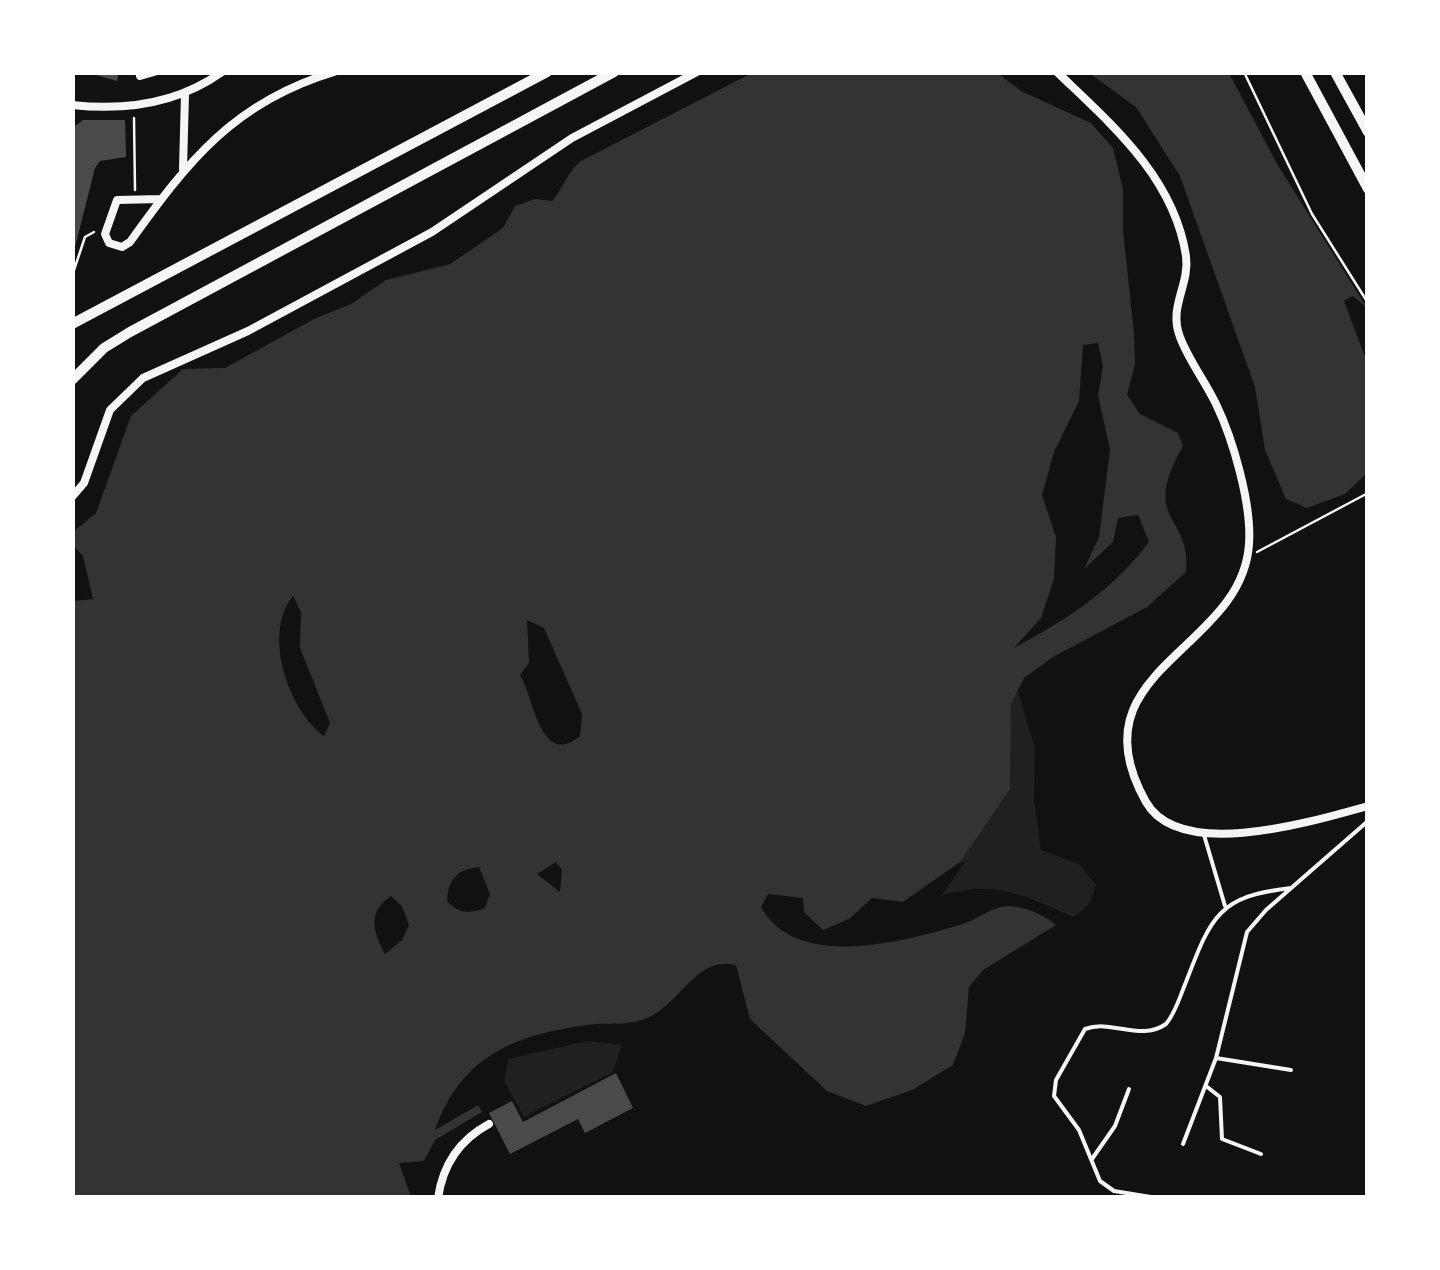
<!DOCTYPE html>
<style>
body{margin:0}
#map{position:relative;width:1440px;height:1270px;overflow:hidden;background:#111;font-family:Cabin,sans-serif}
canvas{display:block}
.frame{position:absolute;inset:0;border:75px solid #fff;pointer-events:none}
</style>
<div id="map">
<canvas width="1440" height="1270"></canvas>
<div class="frame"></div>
</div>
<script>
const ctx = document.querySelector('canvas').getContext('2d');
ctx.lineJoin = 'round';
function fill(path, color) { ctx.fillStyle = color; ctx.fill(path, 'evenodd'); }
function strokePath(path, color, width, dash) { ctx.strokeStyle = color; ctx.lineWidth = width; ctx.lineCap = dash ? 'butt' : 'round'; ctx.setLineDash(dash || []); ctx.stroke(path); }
fill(new Path2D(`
 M 1015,683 L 1035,747 L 1034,800 L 1041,850 L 1079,864 L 1096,885 L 1090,903 L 1074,917 C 1024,896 996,879 941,896 L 965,862 L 920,872 Z
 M 587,1041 L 622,1045 L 613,1072 L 524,1117 L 504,1082 L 508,1059 Z`), '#202020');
fill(new Path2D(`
 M 996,72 L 1021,91 L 1091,123 L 1113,148 L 1123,189 L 1123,231 L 1134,333 L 1135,364 L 1127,395 L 1140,414 L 1178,433 L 1183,446 C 1139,524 1192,512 1186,572 L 1147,607 L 1053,657 L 1024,678 L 1011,704 L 1010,789 L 960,862 L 903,902 L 872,898 L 849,919 L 823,930 L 804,912 L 803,898 L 768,894 L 761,907 C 797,972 905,941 963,924 C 976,920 992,907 1006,906 C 1023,906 1044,914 1056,925 L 983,970 L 969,987 L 965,1033 L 953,1065 L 912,1090 L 866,1106 L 827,1091 L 750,1019 L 736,965 C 694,955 680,1008 642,1020 C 629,1025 611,1023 596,1024 C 520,1033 463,1052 435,1130 L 478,1105 L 482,1112 L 435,1140 L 424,1161 L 399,1163 L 411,1197 L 73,1197 L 72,601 L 93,599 L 83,556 L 73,545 L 73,532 L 96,513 L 131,416 L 183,369 L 225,368 L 314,319 L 351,304 L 386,280 L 450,264 L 503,228 L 515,206 L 535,199 L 552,201 C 564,187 567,172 581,161 L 752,73 ZM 1098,343 L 1103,366 L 1098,396 L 1110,449 L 1099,537 L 1084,569 L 1113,542 L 1118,518 L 1138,515 L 1149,542 C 1112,591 1067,619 1014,648 L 1041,618 L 1054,579 L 1056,537 L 1042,495 L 1054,452 L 1079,401 L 1083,345 ZM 293,596 L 301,612 L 300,648 L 330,723 L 324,736 C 288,710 262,633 293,596 ZM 527,620 L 544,628 L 582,714 L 580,736 C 540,769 534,697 520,675 L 529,663 ZM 556,862 L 562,870 L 560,892 L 537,874 ZM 479,867 L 490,894 L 485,908 C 469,914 459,914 447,901 C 448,880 457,869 479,867 ZM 391,896 L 402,906 L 409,925 L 402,940 L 385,954 C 373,932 367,912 391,896 Z
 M 1089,73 L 1229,73 L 1277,164 L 1367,308 L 1353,296 L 1344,301 L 1367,362 L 1367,473 L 1345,494 L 1307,508 L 1286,499 L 1265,450 L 1255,387 L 1180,176 L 1136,107 Z`), '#333');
fill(new Path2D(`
 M 85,72 L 119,72 L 117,81 Z
 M 83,120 L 125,120 L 126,157 L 100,161 L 95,168 L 74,251 L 72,128 Z
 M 616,1073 L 633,1108 L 585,1133 L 578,1119 L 510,1154 L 489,1113 L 512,1101 L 523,1122 Z`), '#4a4a4a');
strokePath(new Path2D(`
 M 1244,72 L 1312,214 L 1368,303
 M 134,118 L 135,190
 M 72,276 L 85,237 L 94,232
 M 1257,552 L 1368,493`), '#f5f5f5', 2.5);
strokePath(new Path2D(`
 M 1204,835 L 1225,906
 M 1216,1058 L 1291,1070
 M 1206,1086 L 1220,1097 L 1222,1139 L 1261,1154
 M 1183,1144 L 1216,1058 L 1247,932 L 1266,910 L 1368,821
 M 1092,1159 L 1115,1126 L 1129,1089
 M 1157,1198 L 1114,1191 L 1100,1181 L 1079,1130 L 1054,1096 L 1056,1080 L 1085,1029 C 1112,1019 1140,1042 1166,1024 C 1176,1012 1180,996 1186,982 C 1211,917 1218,896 1291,888`), '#f5f5f5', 4);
strokePath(new Path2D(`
 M 1057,72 C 1111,124 1174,177 1186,256 C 1190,285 1168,307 1180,337 C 1189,361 1205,381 1216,404 C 1233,439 1252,505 1249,544 C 1242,652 1071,669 1146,802 C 1180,862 1314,821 1368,806
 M 140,76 L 154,72
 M 72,105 C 126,111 177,104 222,72
 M 183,169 L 185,94
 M 161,199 L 117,200 L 105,234 L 109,243 L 122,247 L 130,242 C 188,161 234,102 334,72
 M 72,497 L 84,483 L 110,410 L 143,378 L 248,331 L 432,232 L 572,138 L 697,72
 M 438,1198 C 443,1164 459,1140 489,1124`), '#f5f5f5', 8);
strokePath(new Path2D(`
 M 1305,72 L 1368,189
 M 1335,72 L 1368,132
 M 72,324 L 547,72
 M 72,380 L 104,348 L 130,332 L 614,72`), '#f5f5f5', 10);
</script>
